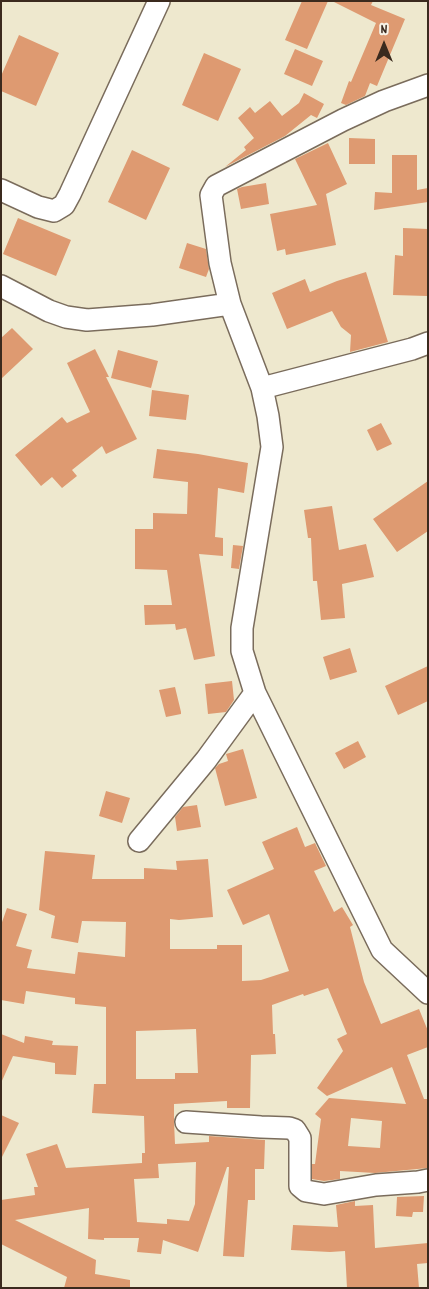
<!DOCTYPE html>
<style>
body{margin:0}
#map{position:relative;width:429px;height:1289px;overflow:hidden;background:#eee8ce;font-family:Dekko,sans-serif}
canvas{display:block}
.frame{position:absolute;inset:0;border:2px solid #3b2a1e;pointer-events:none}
.north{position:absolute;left:359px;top:20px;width:50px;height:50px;-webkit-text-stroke:4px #f7f3e8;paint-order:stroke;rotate:0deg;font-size:14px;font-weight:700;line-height:20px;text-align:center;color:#3b2a1e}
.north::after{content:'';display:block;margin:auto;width:18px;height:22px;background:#3b2a1e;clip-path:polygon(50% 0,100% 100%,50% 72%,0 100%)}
</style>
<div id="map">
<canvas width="429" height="1289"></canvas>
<div class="frame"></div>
<div class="north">N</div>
</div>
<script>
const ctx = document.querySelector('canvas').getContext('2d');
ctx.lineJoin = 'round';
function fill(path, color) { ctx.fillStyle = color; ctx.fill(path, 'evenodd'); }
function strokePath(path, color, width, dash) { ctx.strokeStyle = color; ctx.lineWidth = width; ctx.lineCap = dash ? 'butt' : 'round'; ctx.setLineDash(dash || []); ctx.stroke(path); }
fill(new Path2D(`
 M 302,1 L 328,1 L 307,49 L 285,40 Z
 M 332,1 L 373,1 L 371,5 L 405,19 L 377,86 L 370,83 L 365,96 L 346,105 L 341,103 L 349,81 L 351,82 L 376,23 Z
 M 19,35 L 59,53 L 36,106 L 1,91 L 1,76 Z
 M 295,49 L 323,61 L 312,86 L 284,74 Z
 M 204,53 L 241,69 L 218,121 L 182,105 Z
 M 304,93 L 324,104 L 317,118 L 311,115 L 285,136 L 225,167 L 246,150 L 244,147 L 254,138 L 238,118 L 250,107 L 255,113 L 270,101 L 282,116 L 299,103 Z
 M 349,138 L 375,139 L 375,164 L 349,164 Z
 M 328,143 L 347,184 L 326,194 L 336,245 L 286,255 L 285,249 L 277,251 L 270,214 L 317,205 L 295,159 Z
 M 132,150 L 170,168 L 146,220 L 108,202 Z
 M 392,155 L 417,155 L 417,190 L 428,188 L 428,202 L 374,210 L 375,192 L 392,193 Z
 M 266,183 L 269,204 L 241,209 L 237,189 L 242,187 Z
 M 18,218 L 71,240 L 56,276 L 3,254 Z
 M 403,228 L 428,229 L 427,296 L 393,295 L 395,255 L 403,256 Z
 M 187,243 L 206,249 L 209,269 L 206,277 L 179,268 Z
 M 366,272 L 388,342 L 350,352 L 351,335 L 341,327 L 332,311 L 287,329 L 272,293 L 305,279 L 310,292 L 337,281 Z
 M 12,328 L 33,349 L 1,379 L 1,338 Z
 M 95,349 L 109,377 L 106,377 L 137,439 L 106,454 L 102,446 L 72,470 L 77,476 L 62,488 L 52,477 L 41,486 L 15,455 L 62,417 L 67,423 L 90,412 L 67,363 Z
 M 118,350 L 158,361 L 151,388 L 111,378 Z
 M 152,390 L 189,395 L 186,420 L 149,416 Z
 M 381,423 L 392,444 L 377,451 L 367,430 Z
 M 157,449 L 198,454 L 248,463 L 244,493 L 218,488 L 215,537 L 223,538 L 223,556 L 199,554 L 215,656 L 194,660 L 186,628 L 176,630 L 175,624 L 145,625 L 144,605 L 172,605 L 167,570 L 135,569 L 135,529 L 153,529 L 153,513 L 187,514 L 188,482 L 153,478 Z
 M 428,481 L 428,531 L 397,552 L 373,519 Z
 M 332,506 L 339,550 L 366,544 L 374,577 L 342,584 L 345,618 L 321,620 L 317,581 L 313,581 L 311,538 L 308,538 L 304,510 Z
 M 233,545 L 243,546 L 239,569 L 231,568 Z
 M 350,648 L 357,672 L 330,680 L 323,657 Z
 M 428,666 L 428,701 L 398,715 L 385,686 Z
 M 232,681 L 234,700 L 226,712 L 208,714 L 205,684 Z
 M 175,687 L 181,712 L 181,714 L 166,717 L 159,690 Z
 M 358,741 L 366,757 L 344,769 L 335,753 Z
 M 243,749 L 257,798 L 225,806 L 215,768 L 219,764 L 228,761 L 226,754 Z
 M 106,791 L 130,798 L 122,823 L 99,816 Z
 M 197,805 L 201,827 L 177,831 L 175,817 L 183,807 Z
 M 297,827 L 305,847 L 315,843 L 326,866 L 314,871 L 334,912 L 342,907 L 353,925 L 350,927 L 364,982 L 381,1024 L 419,1009 L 428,1031 L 428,1047 L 407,1055 L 424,1099 L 428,1099 L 428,1168 L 375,1173 L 340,1171 L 340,1179 L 324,1181 L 312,1179 L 312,1164 L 315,1164 L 321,1119 L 315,1114 L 329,1098 L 406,1104 L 392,1067 L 327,1096 L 317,1088 L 343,1051 L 337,1039 L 347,1034 L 328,988 L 304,996 L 303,994 L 272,1005 L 273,1034 L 275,1034 L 276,1054 L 251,1055 L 250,1108 L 227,1108 L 227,1101 L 174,1104 L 174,1122 L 175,1144 L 209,1142 L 209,1136 L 265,1140 L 264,1169 L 255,1169 L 255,1200 L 248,1200 L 244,1257 L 223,1256 L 229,1167 L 227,1167 L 198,1252 L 163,1240 L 161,1254 L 137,1252 L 139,1238 L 104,1238 L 104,1240 L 88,1239 L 89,1208 L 15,1220 L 96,1260 L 95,1274 L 130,1280 L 130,1288 L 64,1288 L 67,1277 L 1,1244 L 1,1200 L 35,1195 L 34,1187 L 38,1187 L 26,1154 L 57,1144 L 66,1168 L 142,1163 L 142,1153 L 145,1153 L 144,1116 L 92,1113 L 94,1084 L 106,1084 L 106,1007 L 75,1004 L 75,998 L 26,991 L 24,1004 L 1,1000 L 1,925 L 7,908 L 27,914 L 16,946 L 32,950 L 27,968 L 75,974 L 78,952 L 125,957 L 126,922 L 82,921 L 78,943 L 51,938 L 55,916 L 39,910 L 45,851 L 95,855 L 92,879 L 144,879 L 144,868 L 177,870 L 176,861 L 208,859 L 213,917 L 179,920 L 170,919 L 170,949 L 217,949 L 217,945 L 242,945 L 242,981 L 261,980 L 289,971 L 269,914 L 243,925 L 227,890 L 274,869 L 262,842 ZM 196,1029 L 198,1073 L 175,1073 L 175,1079 L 136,1079 L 136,1031 ZM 351,1118 L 382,1121 L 380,1148 L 348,1146 ZM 196,1162 L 195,1204 L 189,1221 L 167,1219 L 167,1224 L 137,1222 L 134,1179 L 159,1178 L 158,1164 Z
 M 1,1034 L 24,1043 L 25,1036 L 53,1041 L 52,1045 L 78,1046 L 76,1075 L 55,1074 L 55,1063 L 13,1056 L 1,1083 Z
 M 1,1115 L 19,1123 L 1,1159 Z
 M 424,1196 L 423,1212 L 413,1212 L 412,1217 L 396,1216 L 397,1197 Z
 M 355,1201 L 355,1206 L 373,1205 L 375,1248 L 428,1243 L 428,1263 L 417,1264 L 419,1288 L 347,1288 L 345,1251 L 330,1252 L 291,1250 L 293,1225 L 338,1227 L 336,1205 Z`), '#de9a71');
const minor = new Path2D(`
 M 428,85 L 384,101 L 343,120 L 216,186 L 211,195 L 220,263 L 230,304 L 262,388 L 268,416 L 272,447 L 242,628 L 242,651 L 255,693 L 382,950 L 428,993
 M 1,190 L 38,207 L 54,211 L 64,205 L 70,194 L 159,1
 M 1,286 L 49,311 L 66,317 L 87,320 L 152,315 L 230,304
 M 262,388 L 412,349 L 428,343
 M 139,841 L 206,760 L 255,693
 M 186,1122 L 261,1127 L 289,1128 L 295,1130 L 300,1138 L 300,1186 L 306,1191 L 324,1194 L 376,1185 L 418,1182 L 428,1180`);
strokePath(minor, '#7a6c5c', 24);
strokePath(minor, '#fff', 21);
</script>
